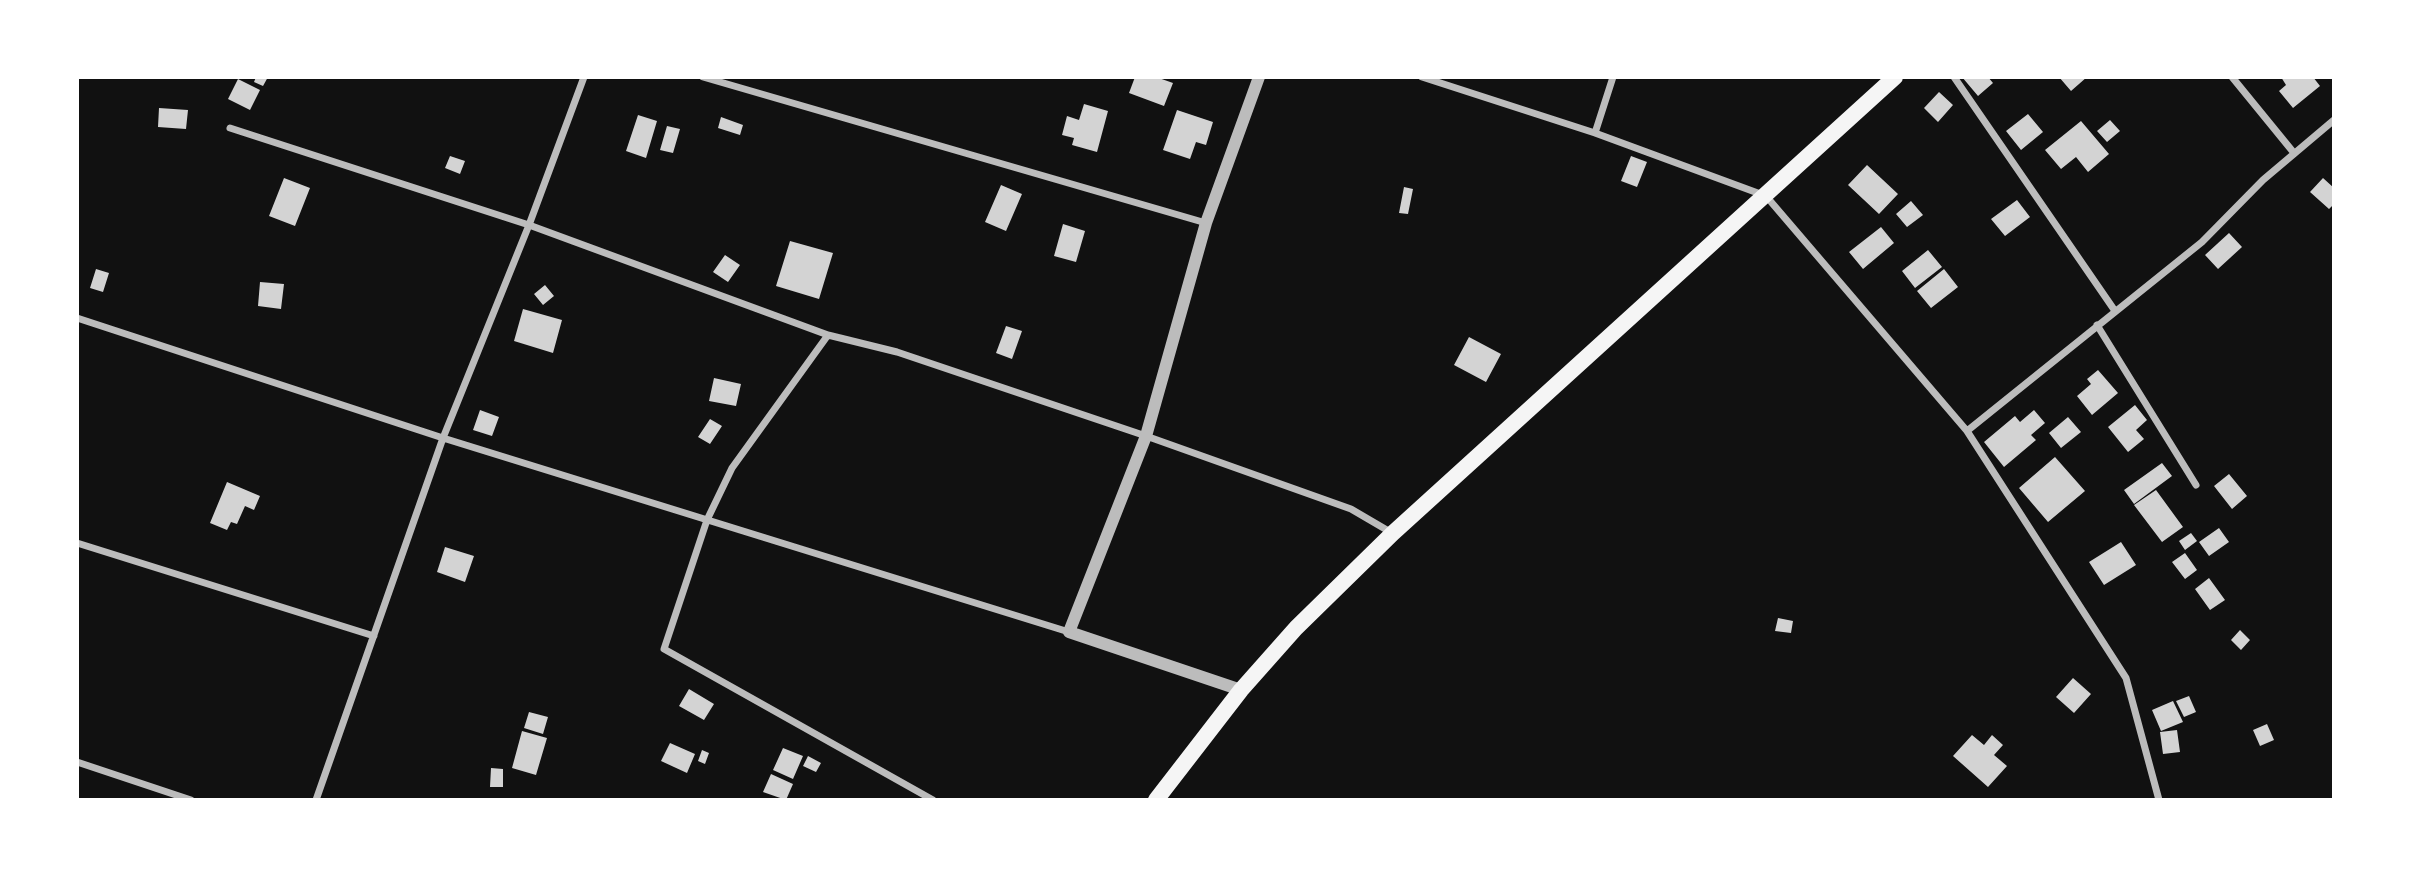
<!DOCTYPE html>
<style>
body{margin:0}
#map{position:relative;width:2411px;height:877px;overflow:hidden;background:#111;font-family:Figtree,sans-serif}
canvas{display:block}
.frame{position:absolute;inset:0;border:79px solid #fff;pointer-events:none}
</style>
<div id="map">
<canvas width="2411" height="877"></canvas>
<div class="frame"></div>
</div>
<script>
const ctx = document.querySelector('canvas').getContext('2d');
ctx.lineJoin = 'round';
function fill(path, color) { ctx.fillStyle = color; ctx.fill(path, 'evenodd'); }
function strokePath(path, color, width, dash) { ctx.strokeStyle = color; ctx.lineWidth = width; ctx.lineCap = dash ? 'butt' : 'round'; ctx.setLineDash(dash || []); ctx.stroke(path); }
fill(new Path2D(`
 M 256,77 L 268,77 L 263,86 L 254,82 Z
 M 1135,77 L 1156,77 L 1173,83 L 1164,106 L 1129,93 Z
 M 1962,77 L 1988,77 L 1993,83 L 1978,96 Z
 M 2059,77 L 2087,77 L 2071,91 Z
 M 2281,77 L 2313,77 L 2320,86 L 2293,108 L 2279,91 L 2286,85 Z
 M 238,79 L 260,90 L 250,110 L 228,99 Z
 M 1939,92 L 1953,105 L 1938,122 L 1924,108 Z
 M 1084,104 L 1108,111 L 1097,152 L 1072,145 L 1074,138 L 1062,135 L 1067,116 L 1079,120 Z
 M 159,108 L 188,110 L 186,129 L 158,127 Z
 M 1177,110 L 1213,122 L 1206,145 L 1196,142 L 1190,159 L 1163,150 Z
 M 2028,114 L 2043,132 L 2021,150 L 2006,131 Z
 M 638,115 L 657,121 L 646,158 L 626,151 Z
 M 721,117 L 743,125 L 740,135 L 718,128 Z
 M 2110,120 L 2120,131 L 2107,142 L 2097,131 Z
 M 2081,121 L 2109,154 L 2088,172 L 2076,157 L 2061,169 L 2045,150 Z
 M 667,126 L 680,129 L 673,153 L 660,150 Z
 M 450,156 L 465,161 L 460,174 L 445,168 Z
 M 1631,156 L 1647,162 L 1637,187 L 1621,181 Z
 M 1867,165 L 1898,194 L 1879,214 L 1848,185 Z
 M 284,178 L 310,188 L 295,226 L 269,216 Z
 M 2323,178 L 2334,188 L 2334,204 L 2329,209 L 2310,192 Z
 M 1001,185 L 1022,194 L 1006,231 L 985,222 Z
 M 1404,187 L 1413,189 L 1408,214 L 1399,213 Z
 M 2017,200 L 2030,217 L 2005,236 L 1991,219 Z
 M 1911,201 L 1923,215 L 1907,227 L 1896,214 Z
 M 1063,224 L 1085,231 L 1076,262 L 1054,256 Z
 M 1881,227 L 1894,243 L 1863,269 L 1849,252 Z
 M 2229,233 L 2242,247 L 2218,269 L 2205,255 Z
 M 790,241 L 833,253 L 819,299 L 776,286 Z
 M 1928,250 L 1942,267 L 1915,288 L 1902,271 Z
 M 725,255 L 740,265 L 728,282 L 713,272 Z
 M 96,269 L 109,273 L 103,292 L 90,288 Z
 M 1944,269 L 1958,287 L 1931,308 L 1917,291 Z
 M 260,282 L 284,284 L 281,309 L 258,306 Z
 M 545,285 L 554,296 L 543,305 L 534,294 Z
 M 523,309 L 562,320 L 553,353 L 514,341 Z
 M 1006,326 L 1022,331 L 1012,359 L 996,353 Z
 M 1469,337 L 1501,354 L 1486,382 L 1454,365 Z
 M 2098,370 L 2118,393 L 2092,415 L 2077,396 L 2091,384 L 2087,379 Z
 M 714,378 L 741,384 L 736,406 L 709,401 Z
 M 2135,405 L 2147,420 L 2136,430 L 2144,439 L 2128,452 L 2108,427 Z
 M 480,410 L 499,417 L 492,436 L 473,430 Z
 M 2034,410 L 2045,423 L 2031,435 L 2036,440 L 2004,467 L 1984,442 L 2015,416 L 2020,422 Z
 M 2068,417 L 2081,432 L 2061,448 L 2049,433 Z
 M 710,419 L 722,426 L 710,444 L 698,437 Z
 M 2055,457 L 2085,491 L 2048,522 L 2019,488 Z
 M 2162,463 L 2172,476 L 2134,504 L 2124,490 Z
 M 2229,474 L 2247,496 L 2232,509 L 2214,486 Z
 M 227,482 L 260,496 L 254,510 L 245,506 L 237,524 L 231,522 L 227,530 L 210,523 Z
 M 2156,490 L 2183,527 L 2162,542 L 2134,505 Z
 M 2219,528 L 2229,542 L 2209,556 L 2199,542 Z
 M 2191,533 L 2197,541 L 2185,550 L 2179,541 Z
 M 2121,542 L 2136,565 L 2104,585 L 2089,562 Z
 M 445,547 L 474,556 L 465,582 L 437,572 Z
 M 2185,553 L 2197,570 L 2185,579 L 2172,562 Z
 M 2209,578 L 2225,600 L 2210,610 L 2195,589 Z
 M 1778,618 L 1793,621 L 1791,633 L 1775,631 Z
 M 2240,630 L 2250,640 L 2241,650 L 2231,640 Z
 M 2073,678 L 2091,694 L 2074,713 L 2056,697 Z
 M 689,689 L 714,704 L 704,720 L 679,706 Z
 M 2189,696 L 2196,712 L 2184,717 L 2176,701 Z
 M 2173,701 L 2183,722 L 2161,731 L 2152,710 Z
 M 529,712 L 548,717 L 543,734 L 524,728 Z
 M 2267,724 L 2274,740 L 2260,746 L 2253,730 Z
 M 2177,730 L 2180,752 L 2163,754 L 2160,732 Z
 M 522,731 L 547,738 L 536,775 L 512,768 Z
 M 1972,735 L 1984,745 L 1992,735 L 2003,745 L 1994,755 L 2007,766 L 1988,787 L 1953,756 Z
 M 670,743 L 695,754 L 687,773 L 661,761 Z
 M 783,748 L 803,756 L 793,779 L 773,770 Z
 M 702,750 L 709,753 L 705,764 L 698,761 Z
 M 808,756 L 821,763 L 816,772 L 803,766 Z
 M 491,768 L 503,769 L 503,787 L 490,787 Z
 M 771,774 L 793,784 L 786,800 L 763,792 Z`), '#d3d3d3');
strokePath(new Path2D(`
 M 703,77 L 1206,223
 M 1422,77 L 1595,133 L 1766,196 L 1967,431 L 2126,678 L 2159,800
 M 1954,77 L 2115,311
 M 2232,77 L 2294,153
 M 230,128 L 529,225 L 828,335 L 897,352 L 1146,436 L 1351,509 L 1392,533
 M 1595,133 L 1613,77
 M 77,318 L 443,438 L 1069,632
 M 2097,325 L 2196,485
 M 828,335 L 732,468 L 707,520 L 664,649 L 933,800
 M 1967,431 L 2202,242 L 2263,180 L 2334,120
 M 77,543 L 374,636
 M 77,762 L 191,800
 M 316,800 L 443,438 L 529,225 L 584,77`), '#bcbcbc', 7);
strokePath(new Path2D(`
 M 1241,690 L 1069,632 L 1146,436 L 1206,223 L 1259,77`), '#bcbcbc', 12);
strokePath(new Path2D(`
 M 1156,800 L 1241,690 L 1296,628 L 1393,533 L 1895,77`), '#f5f5f5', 16);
</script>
